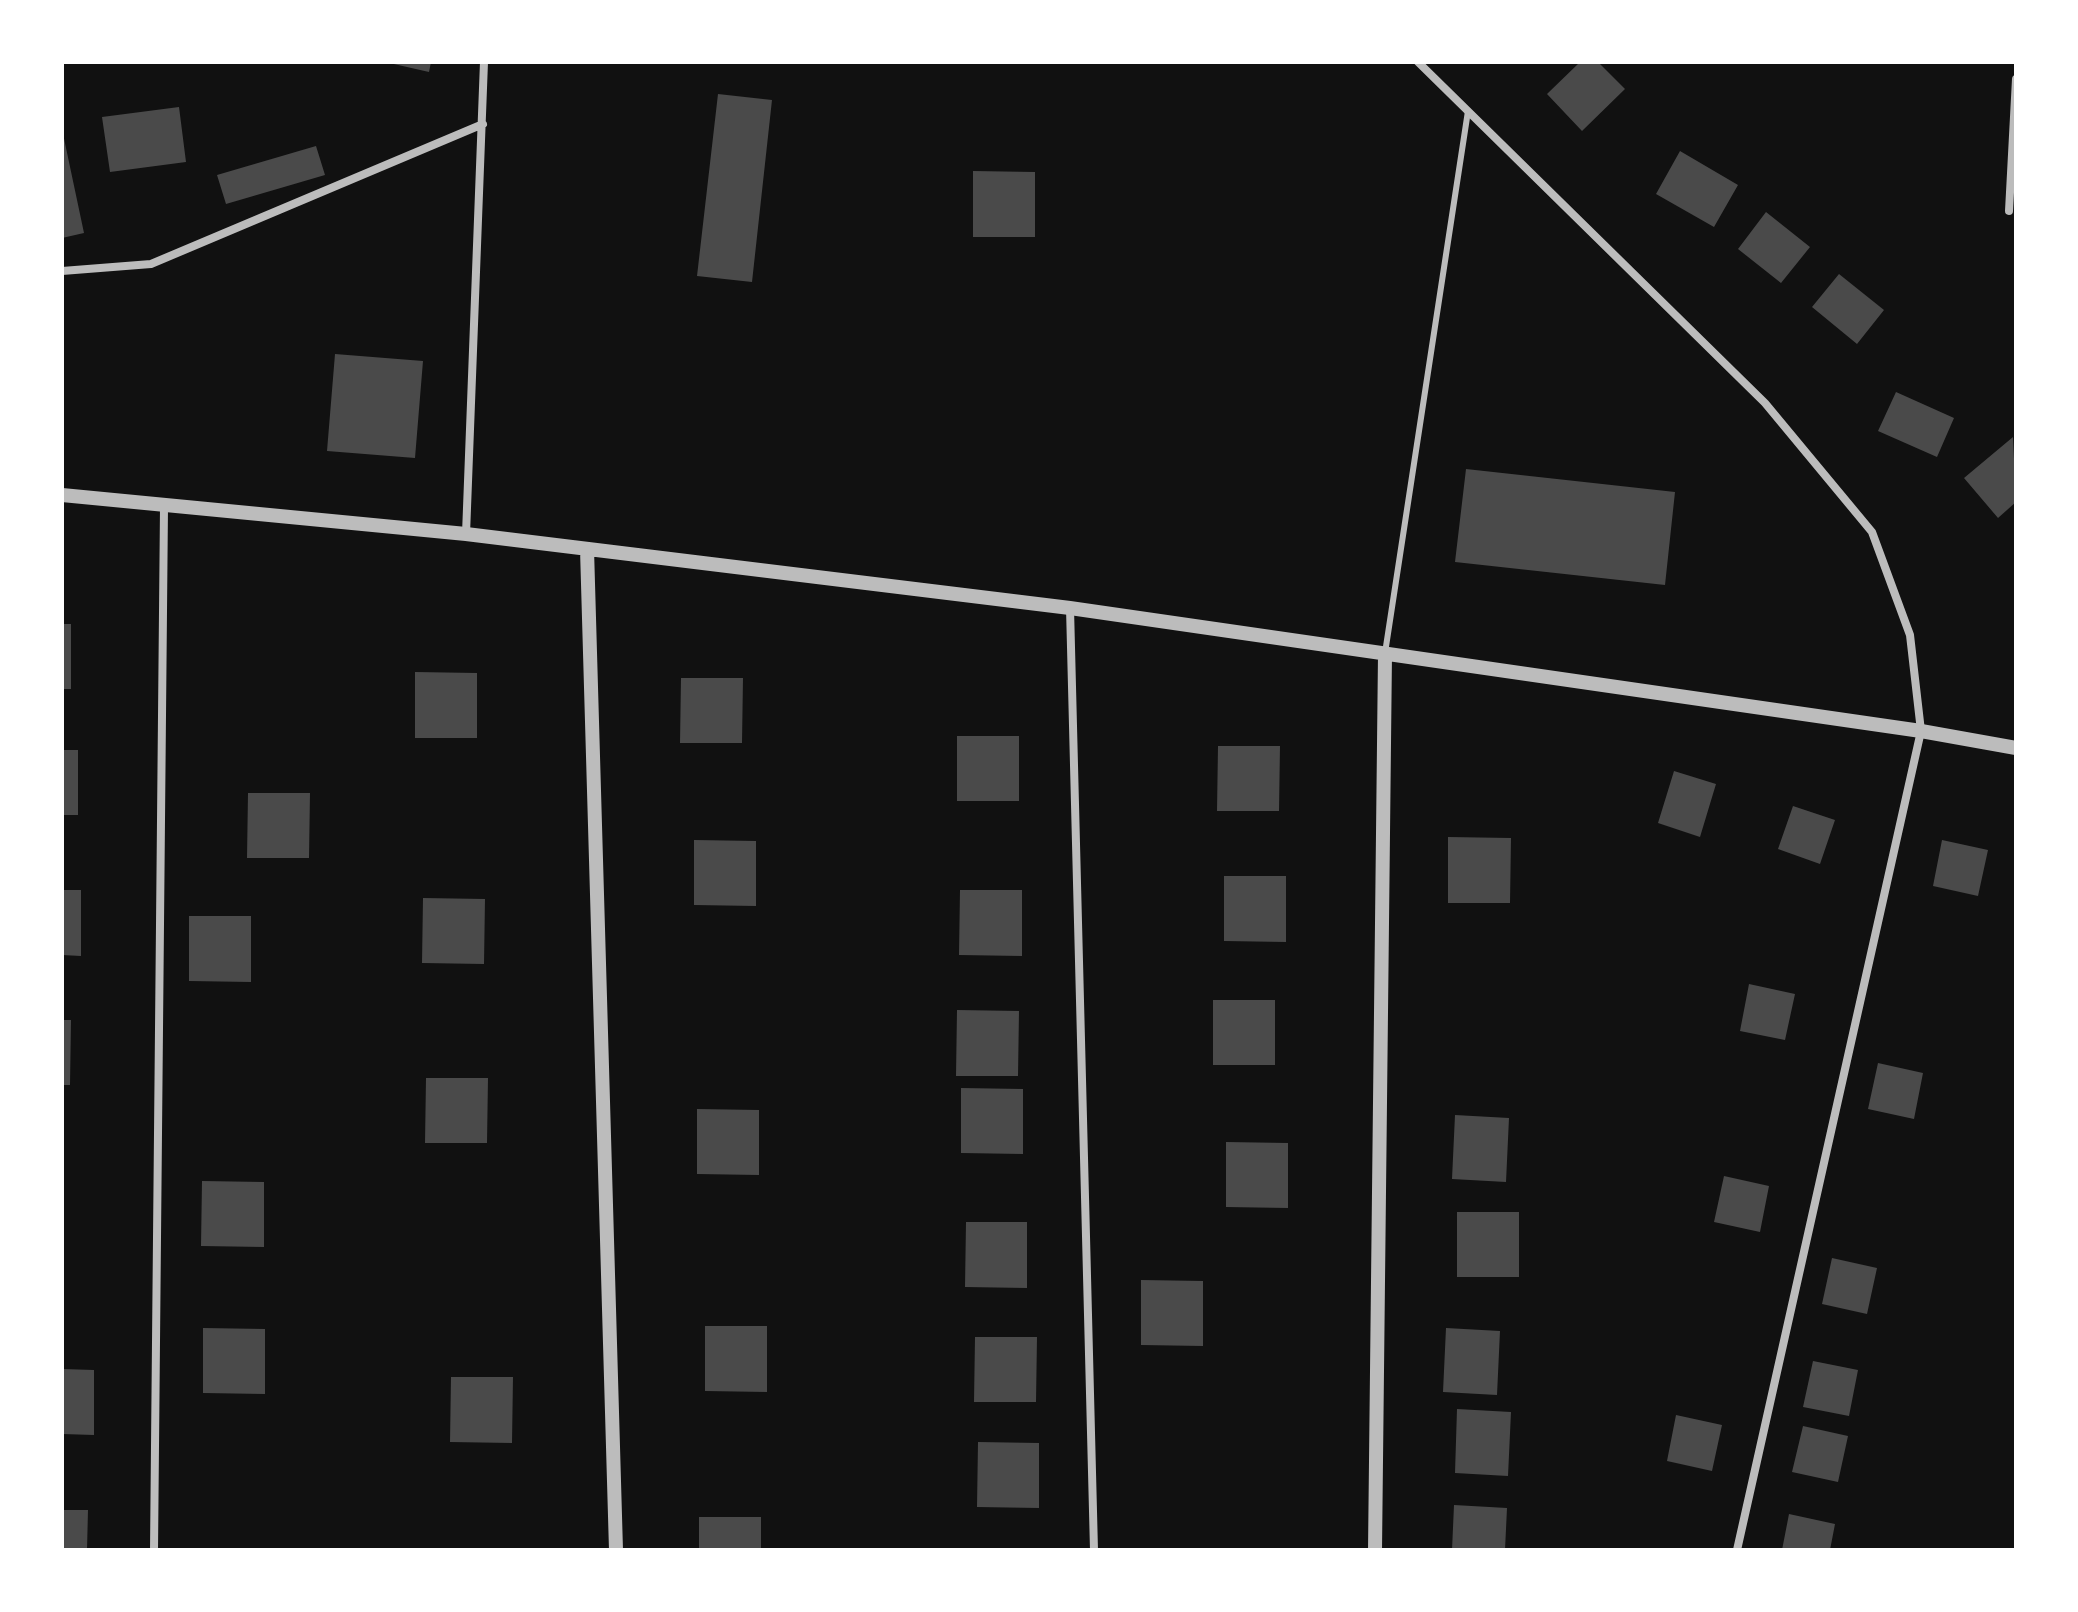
<!DOCTYPE html>
<style>
body{margin:0}
#map{position:relative;width:2078px;height:1612px;overflow:hidden;background:#111;font-family:Raleway,sans-serif}
canvas{display:block}
.frame{position:absolute;inset:0;border:64px solid #fff;pointer-events:none}
</style>
<div id="map">
<canvas width="2078" height="1612"></canvas>
<div class="frame"></div>
</div>
<script>
const ctx = document.querySelector('canvas').getContext('2d');
ctx.lineJoin = 'round';
function fill(path, color) { ctx.fillStyle = color; ctx.fill(path, 'evenodd'); }
function strokePath(path, color, width, dash) { ctx.strokeStyle = color; ctx.lineWidth = width; ctx.lineCap = dash ? 'butt' : 'round'; ctx.setLineDash(dash || []); ctx.stroke(path); }
fill(new Path2D(`
 M 385,62 L 431,62 L 429,72 Z
 M 1580,62 L 1598,62 L 1625,89 L 1582,131 L 1547,94 Z
 M 718,94 L 772,100 L 752,282 L 697,276 Z
 M 179,107 L 186,162 L 110,172 L 102,117 Z
 M 62,129 L 84,233 L 62,238 Z
 M 316,146 L 325,175 L 226,204 L 217,175 Z
 M 1680,151 L 1738,185 L 1714,227 L 1656,194 Z
 M 973,171 L 1035,172 L 1035,237 L 973,237 Z
 M 1766,212 L 1810,247 L 1781,283 L 1738,249 Z
 M 1839,274 L 1884,310 L 1857,344 L 1812,307 Z
 M 335,354 L 423,361 L 415,458 L 327,451 Z
 M 1896,392 L 1954,418 L 1937,457 L 1878,431 Z
 M 2013,437 L 2016,502 L 1998,518 L 1964,478 Z
 M 1466,469 L 1675,492 L 1665,585 L 1455,562 Z
 M 62,624 L 71,624 L 71,689 L 62,689 Z
 M 415,672 L 477,673 L 477,738 L 415,738 Z
 M 681,678 L 743,678 L 742,743 L 680,743 Z
 M 957,736 L 1019,736 L 1019,801 L 957,801 Z
 M 1218,746 L 1280,746 L 1279,811 L 1217,811 Z
 M 62,750 L 78,750 L 78,815 L 62,815 Z
 M 1674,771 L 1716,784 L 1700,837 L 1658,823 Z
 M 248,793 L 310,793 L 309,858 L 247,858 Z
 M 1793,806 L 1835,820 L 1820,864 L 1778,849 Z
 M 1448,837 L 1511,838 L 1510,903 L 1448,903 Z
 M 694,840 L 756,841 L 756,906 L 694,905 Z
 M 1942,840 L 1988,850 L 1978,896 L 1933,886 Z
 M 1224,876 L 1286,876 L 1286,942 L 1224,941 Z
 M 62,890 L 81,890 L 81,956 L 62,955 Z
 M 960,890 L 1022,890 L 1022,956 L 959,955 Z
 M 423,898 L 485,899 L 484,964 L 422,963 Z
 M 189,916 L 251,916 L 251,982 L 189,981 Z
 M 1749,984 L 1795,994 L 1785,1040 L 1740,1031 Z
 M 1213,1000 L 1275,1000 L 1275,1065 L 1213,1065 Z
 M 957,1010 L 1019,1011 L 1018,1076 L 956,1076 Z
 M 62,1020 L 71,1020 L 70,1085 L 62,1085 Z
 M 1878,1063 L 1923,1073 L 1914,1119 L 1868,1109 Z
 M 426,1078 L 488,1078 L 487,1143 L 425,1143 Z
 M 961,1088 L 1023,1089 L 1023,1154 L 961,1153 Z
 M 697,1109 L 759,1110 L 759,1175 L 697,1174 Z
 M 1455,1115 L 1509,1118 L 1506,1182 L 1452,1179 Z
 M 1226,1142 L 1288,1143 L 1288,1208 L 1226,1207 Z
 M 1724,1176 L 1769,1186 L 1760,1232 L 1714,1222 Z
 M 202,1181 L 264,1182 L 264,1247 L 201,1246 Z
 M 1457,1212 L 1519,1212 L 1519,1277 L 1457,1277 Z
 M 966,1222 L 1027,1222 L 1027,1288 L 965,1287 Z
 M 1832,1258 L 1877,1268 L 1867,1314 L 1822,1304 Z
 M 1141,1280 L 1203,1281 L 1203,1346 L 1141,1345 Z
 M 705,1326 L 767,1326 L 767,1392 L 705,1391 Z
 M 203,1328 L 265,1329 L 265,1394 L 203,1393 Z
 M 1446,1328 L 1500,1331 L 1497,1395 L 1443,1392 Z
 M 975,1337 L 1037,1337 L 1036,1402 L 974,1402 Z
 M 1813,1361 L 1858,1370 L 1849,1416 L 1803,1407 Z
 M 62,1369 L 94,1370 L 94,1435 L 62,1434 Z
 M 451,1377 L 513,1377 L 512,1443 L 450,1442 Z
 M 1457,1409 L 1511,1412 L 1508,1476 L 1455,1473 Z
 M 1676,1415 L 1722,1425 L 1712,1471 L 1667,1461 Z
 M 1803,1426 L 1848,1436 L 1838,1482 L 1792,1472 Z
 M 978,1442 L 1039,1443 L 1039,1508 L 977,1507 Z
 M 1454,1505 L 1507,1508 L 1505,1550 L 1452,1550 Z
 M 62,1510 L 88,1510 L 87,1550 L 62,1550 Z
 M 1789,1514 L 1835,1524 L 1830,1550 L 1782,1550 Z
 M 699,1517 L 761,1517 L 761,1550 L 699,1550 Z`), '#4a4a4a');
strokePath(new Path2D(`
 M 1385,653 L 1468,111`), '#bcbcbc', 6);
strokePath(new Path2D(`
 M 1418,62 L 1765,403 L 1872,532 L 1910,635 L 1921,731 L 1737,1550
 M 2009,211 L 2016,79
 M 62,271 L 151,264 L 483,124
 M 466,534 L 484,62
 M 1070,608 L 1094,1550
 M 154,1550 L 164,507`), '#bcbcbc', 8);
strokePath(new Path2D(`
 M 62,495 L 466,534 L 1070,608 L 1921,731 L 2016,748
 M 587,549 L 616,1550
 M 1375,1550 L 1385,654`), '#bcbcbc', 14);
</script>
